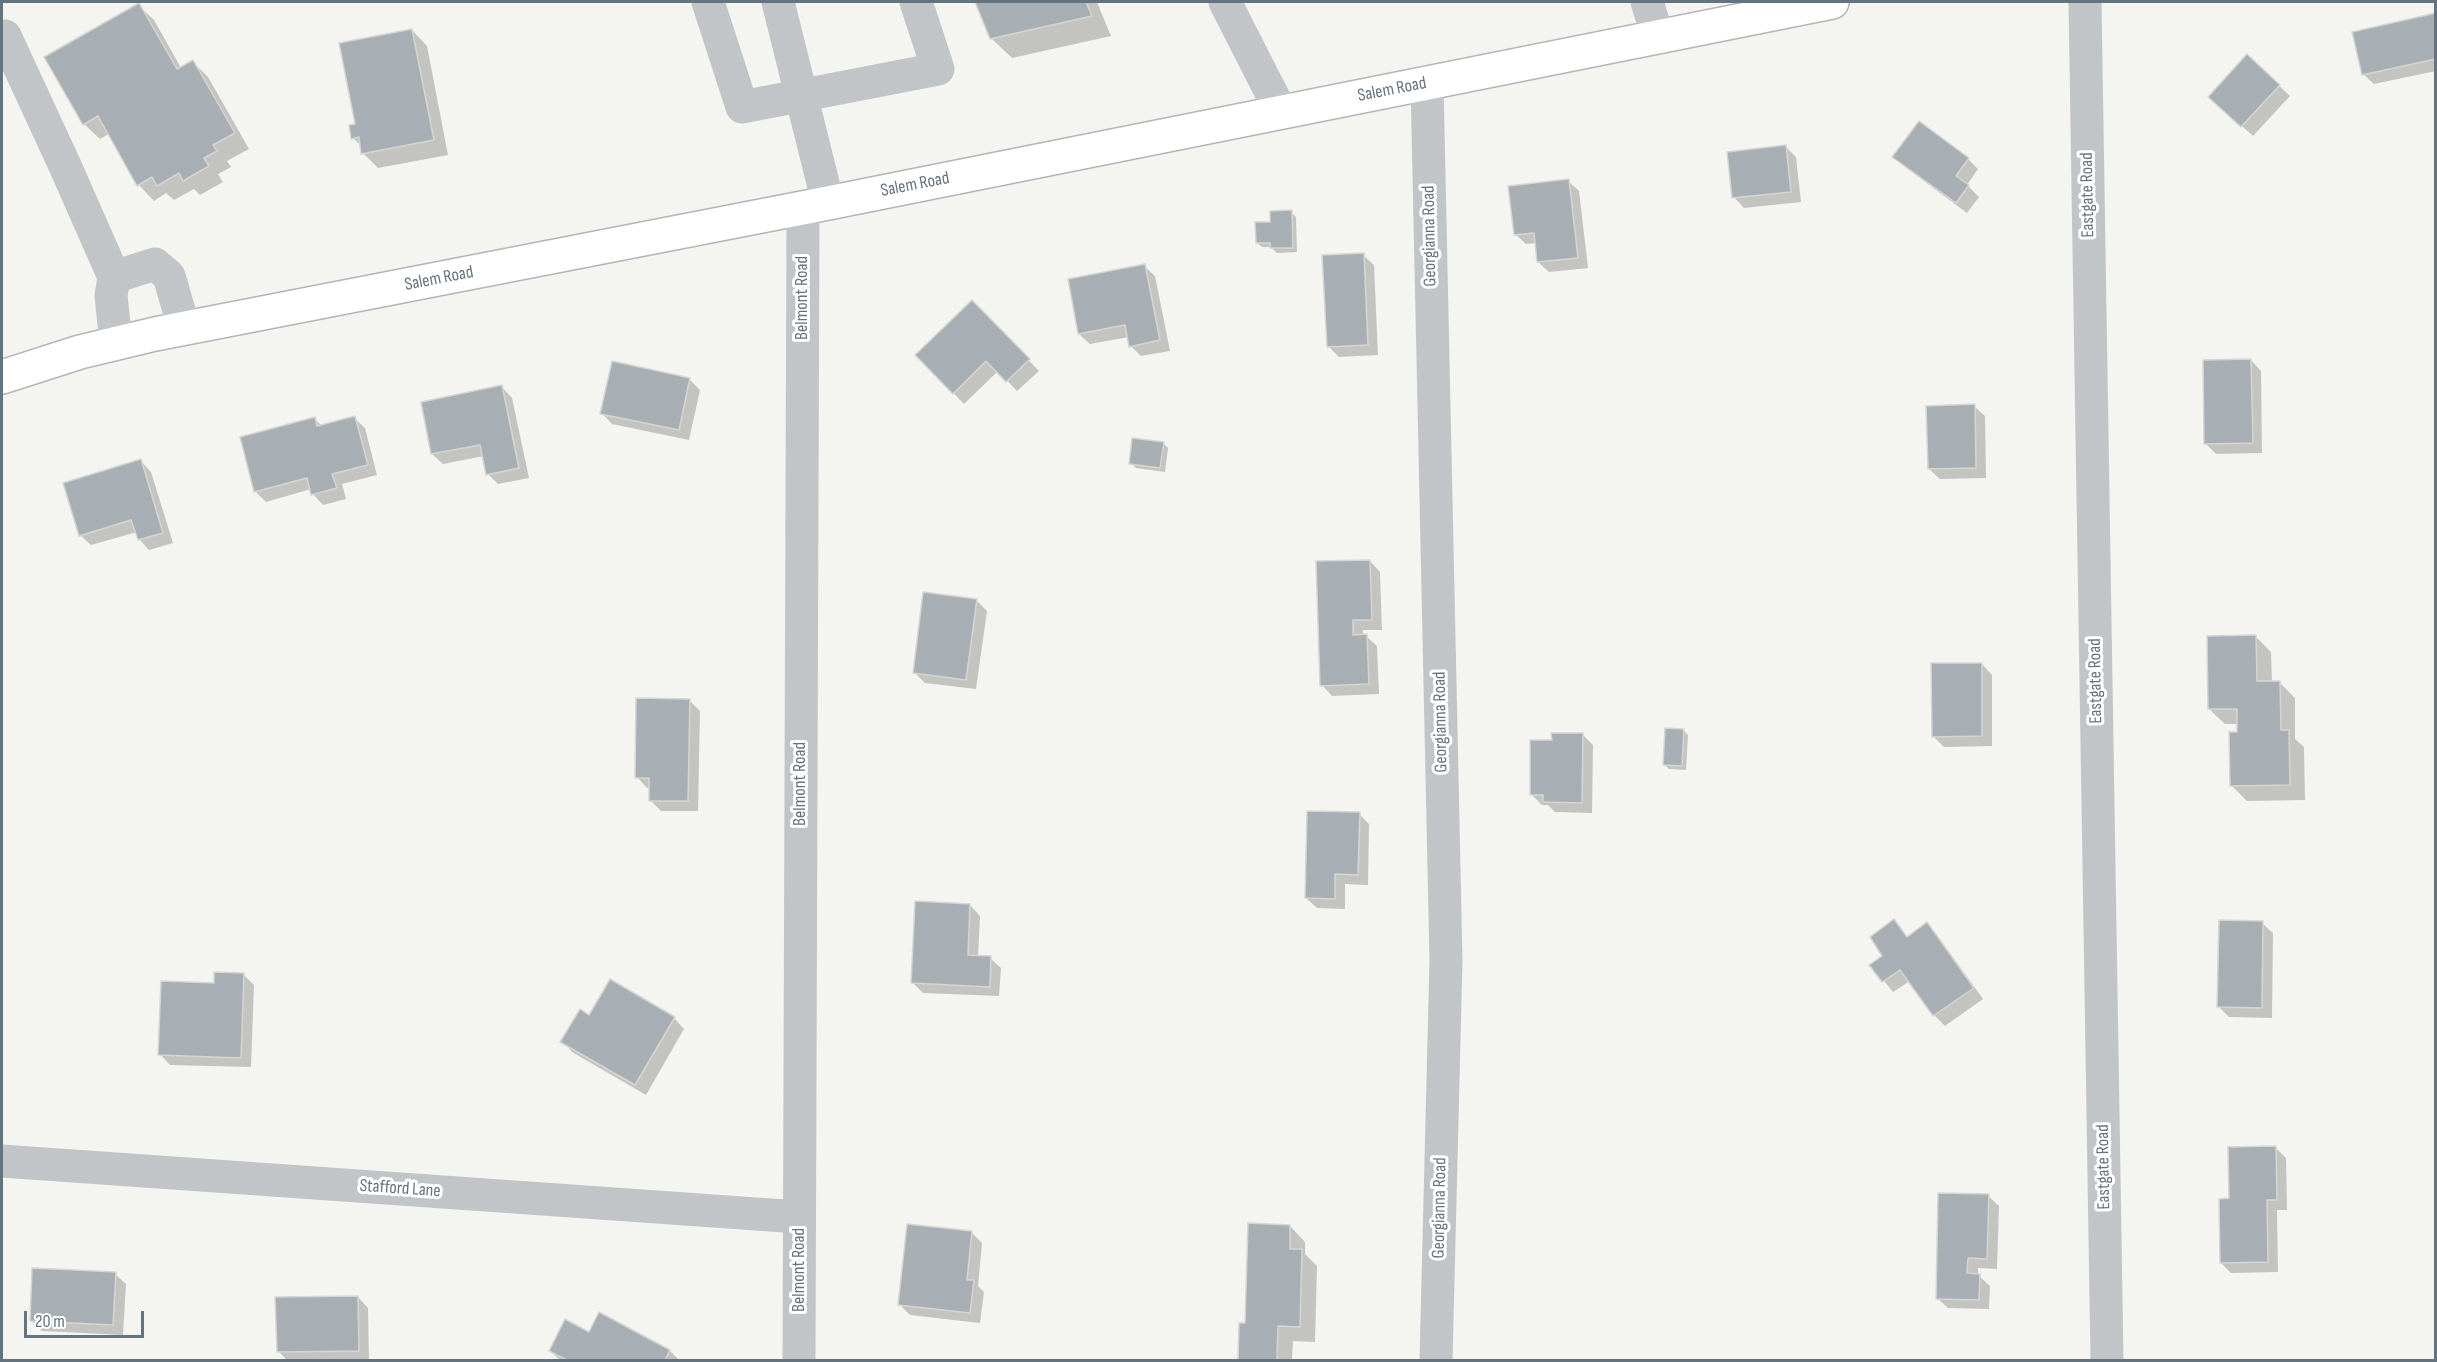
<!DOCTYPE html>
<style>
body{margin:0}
#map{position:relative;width:2437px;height:1362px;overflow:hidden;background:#f4f4f0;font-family:"Sofia Sans Condensed",sans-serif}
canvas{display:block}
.frame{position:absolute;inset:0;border:3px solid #647380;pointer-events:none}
.scale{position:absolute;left:24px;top:1311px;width:120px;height:27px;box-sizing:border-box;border:3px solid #647380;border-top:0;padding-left:8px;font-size:18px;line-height:21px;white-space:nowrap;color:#647380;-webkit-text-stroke:4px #fff;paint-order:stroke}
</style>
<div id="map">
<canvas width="2437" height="1362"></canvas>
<div class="frame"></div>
<div class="scale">20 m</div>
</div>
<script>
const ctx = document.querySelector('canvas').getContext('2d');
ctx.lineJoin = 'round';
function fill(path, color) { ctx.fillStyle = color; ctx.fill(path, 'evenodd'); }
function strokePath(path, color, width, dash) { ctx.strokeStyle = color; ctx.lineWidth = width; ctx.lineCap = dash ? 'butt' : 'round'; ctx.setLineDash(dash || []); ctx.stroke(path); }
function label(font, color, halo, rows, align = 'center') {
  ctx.font = font + ' "Sofia Sans Condensed",sans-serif'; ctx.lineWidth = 6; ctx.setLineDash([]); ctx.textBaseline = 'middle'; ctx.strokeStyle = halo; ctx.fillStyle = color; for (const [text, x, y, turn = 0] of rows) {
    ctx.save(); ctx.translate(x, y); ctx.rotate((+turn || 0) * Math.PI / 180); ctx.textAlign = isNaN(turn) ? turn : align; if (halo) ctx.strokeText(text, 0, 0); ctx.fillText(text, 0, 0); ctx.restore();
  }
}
fill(new Path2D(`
 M 977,2 L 1097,2 L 1111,36 L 1012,58 L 991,38 Z
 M 138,5 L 154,20 L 181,68 L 192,61 L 208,77 L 249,149 L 227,161 L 231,167 L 218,174 L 223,182 L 200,195 L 194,189 L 174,200 L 166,193 L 154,201 L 139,185 L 109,134 L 100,139 L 84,124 Z
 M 2436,15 L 2436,71 L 2374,84 L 2363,74 Z
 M 412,30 L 427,46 L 448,155 L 378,168 L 363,153 L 362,147 L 353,138 L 357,125 Z
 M 2247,56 L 2290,96 L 2253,136 L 2221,107 Z
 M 1786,147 L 1796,157 L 1801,202 L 1744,208 L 1734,197 Z
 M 1894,157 L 1968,159 L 1978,169 L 1967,185 L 1979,197 L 1967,213 L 1905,167 Z
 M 1568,181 L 1579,191 L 1588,268 L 1549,272 L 1538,262 L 1536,243 L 1526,244 L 1515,234 Z
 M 1291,212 L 1296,217 L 1297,252 L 1277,253 L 1271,247 L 1262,247 L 1257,243 L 1272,223 Z
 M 1363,255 L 1374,265 L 1378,355 L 1339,357 L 1329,347 Z
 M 1144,266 L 1155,276 L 1170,351 L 1141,356 L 1131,346 L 1129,337 L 1090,344 L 1079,334 Z
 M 972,302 L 1039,371 L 1017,391 L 998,371 L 964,404 L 917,355 Z
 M 2251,360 L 2261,371 L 2262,453 L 2216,454 L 2206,444 Z
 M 689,379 L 700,390 L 689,440 L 612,424 L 602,413 Z
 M 502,387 L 512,398 L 529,478 L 498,484 L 488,474 L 484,456 L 443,464 L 432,454 Z
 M 1974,406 L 1985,416 L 1986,478 L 1940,479 L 1929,469 Z
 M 354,418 L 365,428 L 377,475 L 342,484 L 346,499 L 323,505 L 313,494 L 311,489 L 266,502 L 255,491 L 315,419 L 322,426 Z
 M 1163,443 L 1168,448 L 1165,472 L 1136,468 L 1131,463 Z
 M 141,461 L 151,472 L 173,543 L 149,550 L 139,539 L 137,532 L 91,545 L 80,535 Z
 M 1370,561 L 1380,572 L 1382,630 L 1363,630 L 1363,636 L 1366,636 L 1377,646 L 1379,694 L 1332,696 L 1322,685 Z
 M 976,600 L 987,611 L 976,689 L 925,683 L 914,672 Z
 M 2256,637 L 2271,652 L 2272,682 L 2279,682 L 2295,698 L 2295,739 L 2304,747 L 2305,800 L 2247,801 L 2231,785 L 2238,724 L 2225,724 L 2209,709 Z
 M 1982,664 L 1992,675 L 1992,746 L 1944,747 L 1933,736 Z
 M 690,701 L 700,711 L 698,811 L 661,811 L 650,800 L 650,788 L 647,788 L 637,777 Z
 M 1683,730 L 1688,735 L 1686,770 L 1669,769 L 1664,764 Z
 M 1583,735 L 1593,745 L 1592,813 L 1555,812 L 1548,805 L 1542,805 L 1531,794 L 1553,742 Z
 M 1359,814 L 1369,824 L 1368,885 L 1345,884 L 1345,909 L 1317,908 L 1306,898 Z
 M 970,905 L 980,916 L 978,957 L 990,958 L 1001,968 L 999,996 L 923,993 L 912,982 Z
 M 1894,921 L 1908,937 L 1927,924 L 1937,935 L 1983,999 L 1945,1026 L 1934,1015 L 1910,981 L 1893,992 L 1871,965 L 1885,956 Z
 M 2262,923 L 2273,933 L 2272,1018 L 2229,1017 L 2219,1007 Z
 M 243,974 L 254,985 L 251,1067 L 170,1065 L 160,1054 L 215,985 Z
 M 590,1017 L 674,1018 L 684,1029 L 646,1095 L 572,1052 L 562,1041 Z
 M 2276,1148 L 2286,1158 L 2287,1210 L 2277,1210 L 2278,1272 L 2231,1273 L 2221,1263 L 2231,1199 Z
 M 1988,1196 L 1999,1206 L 1997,1269 L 1978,1268 L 1978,1275 L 1990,1286 L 1989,1309 L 1948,1308 L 1937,1298 Z
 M 1290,1226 L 1305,1242 L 1305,1254 L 1317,1266 L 1315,1342 L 1293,1341 L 1292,1360 L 1240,1360 L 1241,1324 L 1247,1324 Z
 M 972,1233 L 982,1243 L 978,1286 L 984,1292 L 980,1323 L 910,1315 L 899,1304 Z
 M 115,1274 L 126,1284 L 123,1335 L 42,1331 L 31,1321 Z
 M 358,1297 L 368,1308 L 369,1360 L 287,1360 L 278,1351 Z
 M 589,1334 L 670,1351 L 679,1360 L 560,1360 L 550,1351 Z`), '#0003');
const building = new Path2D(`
 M 975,2 L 1086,2 L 1092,16 L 990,39 Z
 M 139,3 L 177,69 L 193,60 L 235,133 L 213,145 L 217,151 L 204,158 L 209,166 L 183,181 L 179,173 L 157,186 L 152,177 L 137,186 L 98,116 L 83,125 L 44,57 Z
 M 2436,13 L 2436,59 L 2362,75 L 2352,32 Z
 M 412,29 L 434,140 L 361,154 L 359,137 L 351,139 L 349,125 L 355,124 L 339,43 Z
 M 2247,54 L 2280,85 L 2241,127 L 2208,97 Z
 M 1919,121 L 1969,158 L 1956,176 L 1969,185 L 1956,203 L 1892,157 Z
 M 1786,145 L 1791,192 L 1732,198 L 1727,152 Z
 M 1569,179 L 1578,258 L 1537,262 L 1534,233 L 1514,235 L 1508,186 Z
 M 1292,210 L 1293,248 L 1270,248 L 1270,243 L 1256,243 L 1255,222 L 1270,222 L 1270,211 Z
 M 1364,253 L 1368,345 L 1327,347 L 1322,255 Z
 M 1145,264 L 1160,340 L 1129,347 L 1125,325 L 1078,334 L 1068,279 Z
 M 972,300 L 1030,359 L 1006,382 L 986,361 L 953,394 L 915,355 Z
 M 2251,359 L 2253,443 L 2204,444 L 2203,360 Z
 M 612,361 L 690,378 L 679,430 L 600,414 Z
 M 502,385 L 519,468 L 486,475 L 480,445 L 431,454 L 421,402 Z
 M 1975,404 L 1976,468 L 1928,469 L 1926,406 Z
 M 355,416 L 368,465 L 332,474 L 337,488 L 311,495 L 307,478 L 254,492 L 240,437 L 315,417 L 317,426 Z
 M 1132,438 L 1164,442 L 1160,468 L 1129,464 Z
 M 141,459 L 163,533 L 138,540 L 131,520 L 79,536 L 63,483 Z
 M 1370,560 L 1372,620 L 1353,620 L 1353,635 L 1367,634 L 1369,684 L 1320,686 L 1316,561 Z
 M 923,592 L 977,599 L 966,680 L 913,673 Z
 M 2256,635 L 2257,681 L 2280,681 L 2281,730 L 2289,730 L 2290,785 L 2230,786 L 2229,732 L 2237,732 L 2237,709 L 2208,709 L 2207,636 Z
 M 1931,663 L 1982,663 L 1982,736 L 1932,737 Z
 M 636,698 L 690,699 L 688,801 L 649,801 L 649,778 L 635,778 Z
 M 1665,728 L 1684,729 L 1682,766 L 1663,765 Z
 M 1551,733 L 1583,733 L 1582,803 L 1543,802 L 1543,795 L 1530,795 L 1530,740 L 1552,740 Z
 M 1307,811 L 1360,812 L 1358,875 L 1335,874 L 1335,899 L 1305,898 Z
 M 915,901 L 970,904 L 968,955 L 991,956 L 990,987 L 911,983 Z
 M 1894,919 L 1907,937 L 1927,922 L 1974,988 L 1933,1016 L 1900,970 L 1882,982 L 1869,965 L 1882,956 L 1870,937 Z
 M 2219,920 L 2263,921 L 2262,1008 L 2217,1007 Z
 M 214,972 L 244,973 L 241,1058 L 158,1055 L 161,981 L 214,983 Z
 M 610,979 L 675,1017 L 635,1085 L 560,1042 L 580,1009 L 589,1015 Z
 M 2276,1146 L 2277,1200 L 2267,1200 L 2268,1262 L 2220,1263 L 2219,1199 L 2229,1198 L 2228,1147 Z
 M 1938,1193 L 1989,1194 L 1987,1259 L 1968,1258 L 1967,1273 L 1980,1274 L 1979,1300 L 1936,1299 Z
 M 1248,1223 L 1290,1225 L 1290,1249 L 1302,1249 L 1300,1327 L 1278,1326 L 1277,1360 L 1238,1360 L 1239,1323 L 1245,1323 Z
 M 907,1224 L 972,1231 L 967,1280 L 974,1280 L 970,1313 L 898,1305 Z
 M 32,1268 L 116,1272 L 113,1325 L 30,1321 Z
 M 358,1296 L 359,1351 L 277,1352 L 275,1297 Z
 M 599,1312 L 670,1350 L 665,1360 L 567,1360 L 549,1351 L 565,1319 L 589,1332 Z`);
fill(building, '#a8afb4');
strokePath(building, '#d5d5d3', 1.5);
const major = new Path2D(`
 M 2,377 L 80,352 L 155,334 L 828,203 L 1832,2`);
strokePath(major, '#b2b6ba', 36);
strokePath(new Path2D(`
 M 708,2 L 742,107 L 938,69 L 916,2
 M 778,2 L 828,203
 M 1225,2 L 1281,112
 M 1647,2 L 1658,37
 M 2085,2 L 2107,1360
 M 5,36 L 66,168 L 114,277
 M 1427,83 L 1446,960 L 1436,1360
 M 116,343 L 111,296 L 114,277 L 155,264 L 169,276 L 184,328
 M 2,1161 L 799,1217
 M 799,1360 L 803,208`), '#c2c5c8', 33);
strokePath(major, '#fff', 33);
label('18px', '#647380', '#fff', [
 ["Salem Road",1392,90,-11],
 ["Salem Road",915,185,-11],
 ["Eastgate Road",2088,195,-91],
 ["Georgianna Road",1430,236,-91],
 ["Salem Road",439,279,-11],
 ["Belmont Road",802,298,-90],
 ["Eastgate Road",2096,681,-91],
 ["Georgianna Road",1441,722,-91],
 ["Belmont Road",800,784,-90],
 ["Eastgate Road",2104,1167,-91],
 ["Stafford Lane",400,1189,4],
 ["Georgianna Road",1440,1208,-89],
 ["Belmont Road",799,1270,-90]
]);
</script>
